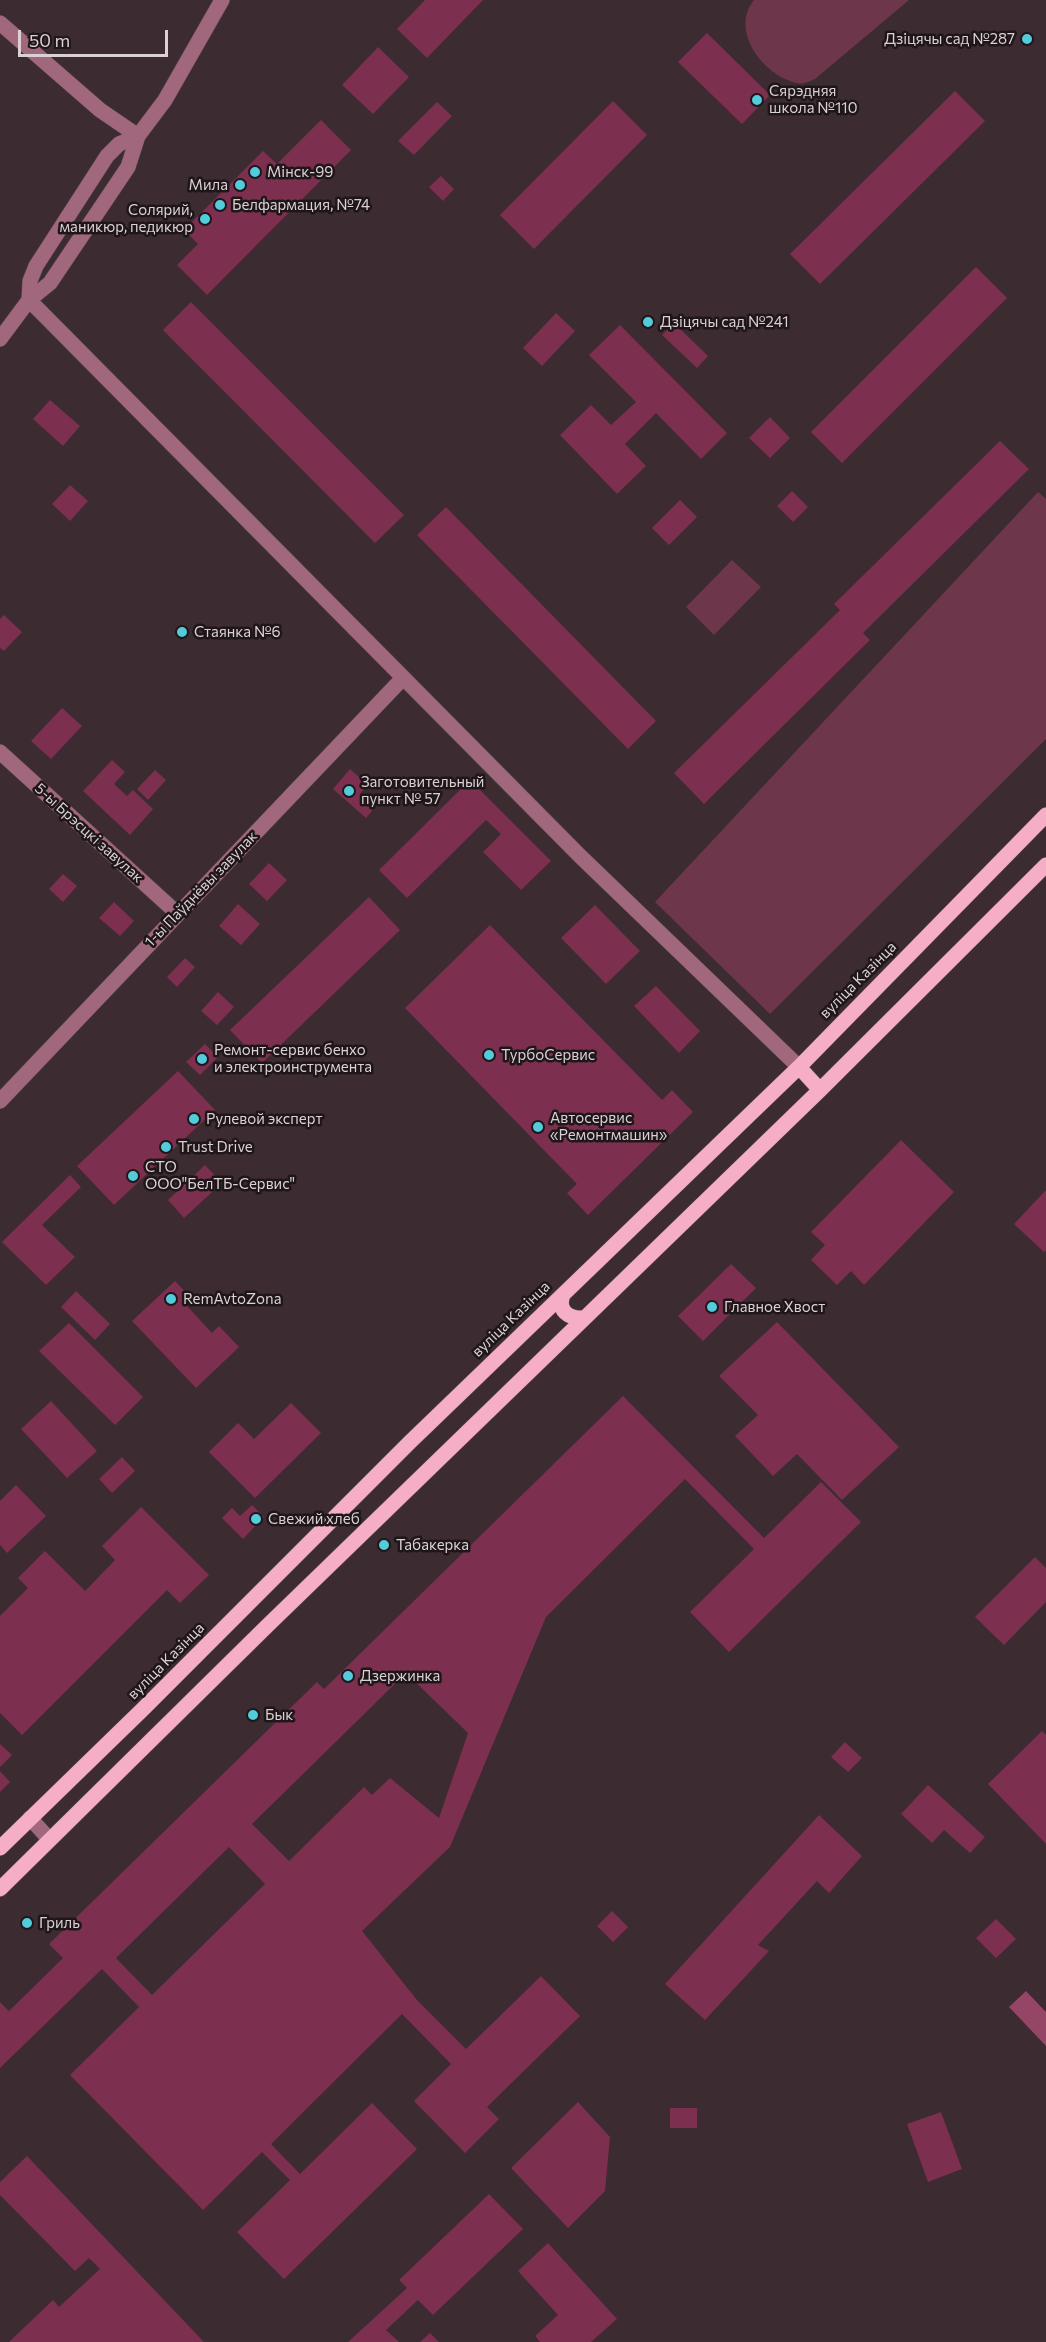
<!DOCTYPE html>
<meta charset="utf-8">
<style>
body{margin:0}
#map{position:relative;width:1046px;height:2342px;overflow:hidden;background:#3c2b31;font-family:Commissioner,sans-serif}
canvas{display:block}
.scale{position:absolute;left:18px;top:30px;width:150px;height:27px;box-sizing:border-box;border:3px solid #dbd0d3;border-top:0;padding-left:8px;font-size:18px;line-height:21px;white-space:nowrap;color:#dbd0d3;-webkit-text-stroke:4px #1e1619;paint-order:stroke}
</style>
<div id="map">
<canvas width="1046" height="2342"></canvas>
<div class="scale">50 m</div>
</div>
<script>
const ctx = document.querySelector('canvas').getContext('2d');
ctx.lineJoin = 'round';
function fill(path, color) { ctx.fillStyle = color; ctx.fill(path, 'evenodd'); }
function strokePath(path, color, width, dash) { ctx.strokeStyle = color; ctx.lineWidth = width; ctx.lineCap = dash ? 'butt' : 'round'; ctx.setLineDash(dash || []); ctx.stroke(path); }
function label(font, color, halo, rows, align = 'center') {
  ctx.font = font + ' Commissioner,sans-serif'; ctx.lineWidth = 5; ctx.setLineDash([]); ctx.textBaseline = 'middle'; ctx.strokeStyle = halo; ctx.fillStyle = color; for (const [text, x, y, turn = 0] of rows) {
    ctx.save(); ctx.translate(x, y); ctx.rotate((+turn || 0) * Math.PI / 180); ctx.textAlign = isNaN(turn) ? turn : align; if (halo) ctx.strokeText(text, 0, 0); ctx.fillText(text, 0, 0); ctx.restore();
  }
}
fill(new Path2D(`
 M 754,0 L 909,0 L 815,79 C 810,81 803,85 797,83 C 764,76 729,31 754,0 Z
 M 1038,492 L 1046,499 L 1046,739 L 770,1014 L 655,902 Z
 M 732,560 L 761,587 L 714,635 L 686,607 Z`), '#6d364b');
fill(new Path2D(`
 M 1026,1991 L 1046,2012 L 1046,2046 L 1009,2007 Z`), '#954565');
fill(new Path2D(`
 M 425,0 L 483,0 L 427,58 L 397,29 Z
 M 707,33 L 770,95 L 742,124 L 678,62 Z
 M 378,47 L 409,77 L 373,114 L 342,85 Z
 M 955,91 L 985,121 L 820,284 L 790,254 Z
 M 613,101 L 647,135 L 534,249 L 500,215 Z
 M 437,102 L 452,116 L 414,155 L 398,141 Z
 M 321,120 L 351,150 L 207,295 L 177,265 L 198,244 L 184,230 L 263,151 L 277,164 Z
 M 441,176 L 454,189 L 443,201 L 429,187 Z
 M 976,267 L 1007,298 L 842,463 L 811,432 Z
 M 191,302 L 404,515 L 375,543 L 163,330 Z
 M 556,313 L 575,331 L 542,366 L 523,348 Z
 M 674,323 L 708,356 L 697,368 L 662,335 Z
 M 620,325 L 727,433 L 701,459 L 656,413 L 625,444 L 646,466 L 617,494 L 560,435 L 591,405 L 611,425 L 636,402 L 589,355 Z
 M 50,400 L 80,426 L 63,446 L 33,419 Z
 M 770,417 L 790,438 L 770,458 L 749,438 Z
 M 1000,441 L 1029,469 L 863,633 L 870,640 L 704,804 L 674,773 L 840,610 L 834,604 Z
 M 70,485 L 88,501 L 70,521 L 52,504 Z
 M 792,491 L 808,507 L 793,522 L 777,506 Z
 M 680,500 L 697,517 L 669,545 L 652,528 Z
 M 446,507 L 656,721 L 628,749 L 417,535 Z
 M 4,615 L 22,632 L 4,651 L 0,648 L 0,619 Z
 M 62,708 L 82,726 L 51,759 L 31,741 Z
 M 112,760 L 125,772 L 114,784 L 127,796 L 133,790 L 153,809 L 130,835 L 83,791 Z
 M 350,769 L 368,785 L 360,794 L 375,807 L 366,818 L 333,789 Z
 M 155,770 L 166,780 L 148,800 L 137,789 Z
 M 470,780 L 551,861 L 521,890 L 483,852 L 501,834 L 486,820 L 407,898 L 379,870 Z
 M 269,863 L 287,880 L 267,901 L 249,884 Z
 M 63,874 L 77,886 L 63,902 L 49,889 Z
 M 369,897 L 400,930 L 262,1063 L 230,1030 Z
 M 114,902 L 134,921 L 120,936 L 99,918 Z
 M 238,904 L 260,924 L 241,945 L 219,926 Z
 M 595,905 L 640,951 L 606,984 L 561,938 Z
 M 490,925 L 662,1100 L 672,1090 L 693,1112 L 588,1215 L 567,1193 L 577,1184 L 405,1008 Z
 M 185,958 L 195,967 L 177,987 L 167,977 Z
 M 656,986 L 700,1031 L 679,1053 L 634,1006 Z
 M 218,992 L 234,1007 L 217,1025 L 201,1011 Z
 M 205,1044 L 218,1057 L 200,1075 L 186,1062 Z
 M 178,1071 L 215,1110 L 114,1205 L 77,1166 Z
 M 901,1140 L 954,1192 L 864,1285 L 851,1271 L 837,1285 L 811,1260 L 825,1245 L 811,1232 Z
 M 205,1165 L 222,1183 L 184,1218 L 168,1200 Z
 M 70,1175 L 81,1187 L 42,1225 L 75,1257 L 46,1285 L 2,1242 Z
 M 1046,1190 L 1046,1250 L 1044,1252 L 1014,1224 Z
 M 731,1264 L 756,1288 L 703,1341 L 678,1316 Z
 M 175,1281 L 193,1300 L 187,1306 L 212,1333 L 219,1326 L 239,1347 L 196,1388 L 132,1321 Z
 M 76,1291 L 110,1324 L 95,1340 L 61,1307 Z
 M 777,1322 L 899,1447 L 842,1500 L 797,1454 L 773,1476 L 735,1436 L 758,1415 L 719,1376 Z
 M 69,1323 L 143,1397 L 115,1425 L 39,1351 Z
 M 623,1396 L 764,1538 L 821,1482 L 861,1522 L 729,1652 L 690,1612 L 754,1549 L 685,1479 L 546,1617 L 450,1847 L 362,1931 L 417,2000 L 466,2049 L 541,1976 L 580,2016 L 487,2107 L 499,2119 L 465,2153 L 414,2101 L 451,2064 L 402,2014 L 271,2144 L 300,2174 L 372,2103 L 417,2149 L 284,2279 L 237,2232 L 290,2180 L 262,2152 L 203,2210 L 70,2075 L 139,2007 L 102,1969 L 0,2068 L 0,2002 L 9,2011 L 63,1958 L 49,1944 L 317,1682 L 324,1689 ZM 406,1673 L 468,1733 L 439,1818 L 390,1778 L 372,1795 L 364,1787 L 289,1861 L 252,1824 ZM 229,1847 L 265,1884 L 152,1995 L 116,1958 Z
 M 51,1401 L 97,1451 L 67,1478 L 21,1429 Z
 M 291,1403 L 321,1433 L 255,1498 L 209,1452 L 238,1423 L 254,1439 Z
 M 122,1457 L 135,1471 L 112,1493 L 99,1479 Z
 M 16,1485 L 46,1516 L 7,1553 L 0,1545 L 0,1501 Z
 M 252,1505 L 264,1517 L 243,1539 L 222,1518 L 232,1508 L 240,1516 Z
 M 141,1507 L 209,1575 L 180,1603 L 167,1590 L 22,1735 L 0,1713 L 0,1616 L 28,1588 L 18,1578 L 45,1551 L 85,1591 L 115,1560 L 102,1546 Z
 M 1035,1557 L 1046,1568 L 1046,1602 L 1004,1645 L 975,1617 Z
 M 1042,1731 L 1046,1735 L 1046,1844 L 988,1784 Z
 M 845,1742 L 862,1758 L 848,1772 L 831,1757 Z
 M 0,1744 L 12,1755 L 0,1767 Z
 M 0,1771 L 10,1782 L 0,1792 Z
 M 928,1785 L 985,1837 L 970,1853 L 944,1830 L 932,1843 L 901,1814 Z
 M 819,1815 L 862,1856 L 829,1893 L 817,1881 L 758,1945 L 769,1951 L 705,2020 L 665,1984 Z
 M 612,1911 L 628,1927 L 613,1942 L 597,1926 Z
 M 996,1919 L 1016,1939 L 996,1958 L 976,1938 Z
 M 578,2102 L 610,2137 L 605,2191 L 568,2228 L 511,2168 Z
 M 670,2108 L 697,2108 L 697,2128 L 670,2128 Z
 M 941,2112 L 962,2169 L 928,2182 L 907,2124 Z
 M 27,2156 L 204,2342 L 9,2342 L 53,2300 L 59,2307 L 100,2269 L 89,2258 L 75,2271 L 0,2195 L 0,2182 Z
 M 489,2194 L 523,2229 L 433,2315 L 418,2300 L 386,2330 L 399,2342 L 348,2342 L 407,2288 L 399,2280 Z
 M 548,2243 L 617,2319 L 591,2342 L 540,2342 L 535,2336 L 558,2315 L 518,2271 Z
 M 430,2333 L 439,2342 L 420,2342 Z`), '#7c2f4f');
const minor = new Path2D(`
 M 0,23 L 100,110 L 138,136
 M 29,300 L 580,856 L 799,1067
 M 29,300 L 30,281 L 36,266 L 107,156 L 119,144 L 138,136
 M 0,339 L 29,300 L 50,283 L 128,167 L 138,136 L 165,100 L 222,0
 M 0,752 L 178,914
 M 0,1101 L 403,678
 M 30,1818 L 49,1839`);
const major = new Path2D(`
 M 799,1067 L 820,1090
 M 563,1295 C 557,1310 568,1319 584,1318
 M 0,1848 L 144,1708 L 409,1443 L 799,1067 L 1046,815
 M 0,1889 L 266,1627 L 820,1090 L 1046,865`);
strokePath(minor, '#59494e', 16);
strokePath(major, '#59494e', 16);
strokePath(minor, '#a1677c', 15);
strokePath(major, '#f5aec6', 15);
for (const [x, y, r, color] of [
 [1027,39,6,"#53cbda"],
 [757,100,6,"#53cbda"],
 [255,172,6,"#53cbda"],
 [240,185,6,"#53cbda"],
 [220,205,6,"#53cbda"],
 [205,219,6,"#53cbda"],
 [648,322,6,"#53cbda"],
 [182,632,6,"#53cbda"],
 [349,791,6,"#53cbda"],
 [489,1055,6,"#53cbda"],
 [202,1059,6,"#53cbda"],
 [194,1119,6,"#53cbda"],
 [538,1127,6,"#53cbda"],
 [166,1147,6,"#53cbda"],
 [133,1176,6,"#53cbda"],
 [171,1299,6,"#53cbda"],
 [712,1307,6,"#53cbda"],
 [256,1519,6,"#53cbda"],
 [384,1545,6,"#53cbda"],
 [348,1676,6,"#53cbda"],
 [253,1715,6,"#53cbda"],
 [27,1923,6,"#53cbda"]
]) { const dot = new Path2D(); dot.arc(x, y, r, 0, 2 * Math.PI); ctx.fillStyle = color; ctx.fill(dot); strokePath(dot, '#1e1619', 2); }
label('15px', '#dbd0d3', '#1e1619', [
 ["Дзіцячы сад №287",1015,39,"right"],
 ["Сярэдняя",769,91],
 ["школа №110",769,108],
 ["Мінск-99",267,172],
 ["Мила",228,185,"right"],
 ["Белфармация, №74",232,205],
 ["Солярий,",193,210,"right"],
 ["маникюр, педикюр",193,227,"right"],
 ["Дзіцячы сад №241",660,322],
 ["Стаянка №6",194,632],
 ["Заготовительный",361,782],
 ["пункт № 57",361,799],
 ["Ремонт-сервис бенхо",214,1050],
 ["и электроинструмента",214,1067],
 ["ТурбоСервис",501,1055],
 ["Автосервис",550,1118],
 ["«Ремонтмашин»",550,1135],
 ["Рулевой эксперт",206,1119],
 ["Trust Drive",178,1147],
 ["СТО",145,1167],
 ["ООО\"БелТБ-Сервис\"",145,1184],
 ["RemAvtoZona",183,1299],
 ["Главное Хвост",724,1307],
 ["Свежий хлеб",268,1519],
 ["Табакерка",396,1545],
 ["Дзержинка",360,1676],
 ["Бык",265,1715],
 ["Гриль",39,1923]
], 'left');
label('15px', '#dbd0d3', '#1e1619', [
 ["5-ы Брэсцкі завулак",89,833,42],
 ["1-ы Паўднёвы завулак",201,889,-46],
 ["вуліца Казінца",858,980,-45],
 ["вуліца Казінца",511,1319,-44],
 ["вуліца Казінца",166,1661,-45]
]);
</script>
